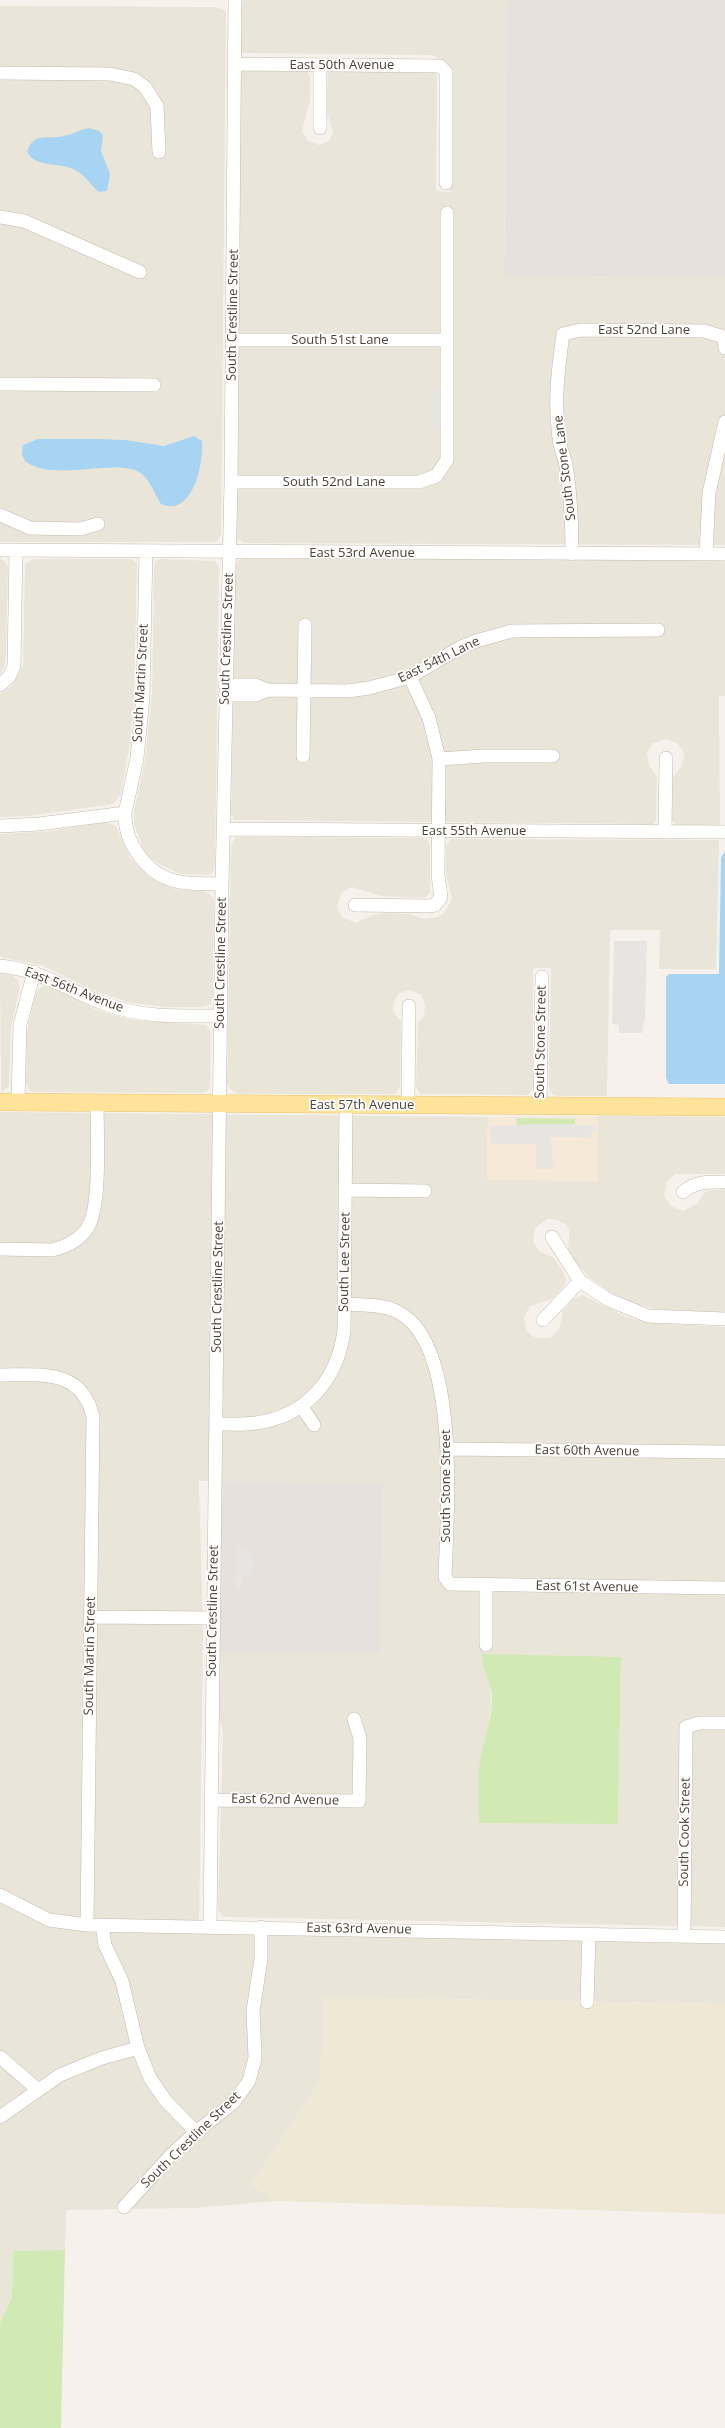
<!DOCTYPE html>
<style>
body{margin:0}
canvas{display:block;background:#f6f2eb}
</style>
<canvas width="725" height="2428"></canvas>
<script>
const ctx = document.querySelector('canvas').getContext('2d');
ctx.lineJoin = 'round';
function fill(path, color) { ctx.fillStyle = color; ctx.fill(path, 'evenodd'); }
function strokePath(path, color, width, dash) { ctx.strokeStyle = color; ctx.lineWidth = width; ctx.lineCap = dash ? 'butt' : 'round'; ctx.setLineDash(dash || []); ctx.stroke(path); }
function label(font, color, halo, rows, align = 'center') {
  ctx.font = font + ' "Open Sans",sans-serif'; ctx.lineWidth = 3.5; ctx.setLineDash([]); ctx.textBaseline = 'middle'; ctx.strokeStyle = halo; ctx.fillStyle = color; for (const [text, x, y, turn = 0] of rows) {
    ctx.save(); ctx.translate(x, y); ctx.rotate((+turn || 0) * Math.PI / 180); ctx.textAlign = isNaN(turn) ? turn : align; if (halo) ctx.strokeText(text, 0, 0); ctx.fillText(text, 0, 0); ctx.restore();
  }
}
fill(new Path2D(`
 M 244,0 L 507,0 L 504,276 L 725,277 L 725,545 L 244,543 L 236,538 L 241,72 L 245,70 L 307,72 L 310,77 L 310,100 L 302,131 L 308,141 L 319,145 L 329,141 L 333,133 L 326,109 L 328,72 L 434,72 L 437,77 L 436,191 L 450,192 L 452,75 L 446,63 L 432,55 L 243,53 L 240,51 L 240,5 Z
 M 0,6 L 215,7 L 224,10 L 226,13 L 221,535 L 216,542 L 0,542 Z
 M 0,558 L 6,563 L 8,567 L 6,654 L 4,668 L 0,674 Z
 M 32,559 L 131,559 L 137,563 L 134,704 L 130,743 L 121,794 L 113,804 L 28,816 L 0,817 L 0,694 L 12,686 L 23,666 L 25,565 Z
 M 161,559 L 215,561 L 219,567 L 215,863 L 213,872 L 208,875 L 180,874 L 161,865 L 149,857 L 143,848 L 134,824 L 134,811 L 145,760 L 152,694 L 154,567 L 156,561 Z
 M 245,559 L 725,559 L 725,696 L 719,696 L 720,825 L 678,825 L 672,821 L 673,778 L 681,767 L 684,757 L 684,752 L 677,743 L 667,739 L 653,743 L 647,752 L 649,765 L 657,777 L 656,820 L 653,824 L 234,820 L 231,813 L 235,566 L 239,560 Z
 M 105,822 L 116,826 L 130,858 L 149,877 L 177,890 L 204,891 L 212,896 L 214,901 L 213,998 L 210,1005 L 202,1007 L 164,1007 L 127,1002 L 95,991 L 41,965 L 0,957 L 0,834 L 52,831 Z
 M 236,837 L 423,838 L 428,840 L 430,846 L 430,892 L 428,895 L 424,898 L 382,896 L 352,887 L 341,893 L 337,907 L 342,917 L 356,923 L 372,915 L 386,913 L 408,914 L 425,919 L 438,917 L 444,913 L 452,899 L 446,872 L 446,845 L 451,839 L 719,840 L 716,969 L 659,969 L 660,930 L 610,930 L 607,1096 L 557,1096 L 551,1093 L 549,1087 L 551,968 L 533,968 L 533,1087 L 528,1095 L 420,1094 L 416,1087 L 418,1023 L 424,1016 L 425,1005 L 422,995 L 409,990 L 398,994 L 393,1004 L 393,1011 L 401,1022 L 400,1086 L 395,1094 L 238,1094 L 230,1089 L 227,1082 L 231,844 Z
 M 0,973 L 13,976 L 17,979 L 20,987 L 11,1028 L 9,1086 L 1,1092 Z
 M 43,986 L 53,988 L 99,1011 L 132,1020 L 206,1025 L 211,1032 L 210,1087 L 206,1092 L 199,1093 L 31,1092 L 26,1083 L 27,1031 L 35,996 L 38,990 Z
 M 0,1112 L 488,1117 L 487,1179 L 598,1181 L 598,1116 L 725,1117 L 725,1174 L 676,1174 L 667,1181 L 664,1195 L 671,1206 L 683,1211 L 697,1204 L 706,1191 L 725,1189 L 725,1312 L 661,1310 L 635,1304 L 611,1293 L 589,1277 L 577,1264 L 568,1251 L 569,1231 L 567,1225 L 555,1219 L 547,1219 L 535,1228 L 533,1241 L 539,1251 L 554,1258 L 564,1273 L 566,1281 L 563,1287 L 552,1299 L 530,1306 L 524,1317 L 526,1330 L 531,1335 L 537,1338 L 550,1338 L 559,1330 L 563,1311 L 574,1298 L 583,1295 L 626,1317 L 649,1323 L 725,1327 L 725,1927 L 225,1917 L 221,1915 L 218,1909 L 223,1732 L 218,1712 L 218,1650 L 380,1653 L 383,1484 L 199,1481 L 203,1632 L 199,1933 L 725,1944 L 725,2004 L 324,1997 L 321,2079 L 251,2184 L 275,2201 L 194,2208 L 66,2210 L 65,2250 L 13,2251 L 12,2297 L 0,2323 ZM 621,1657 L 618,1824 L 479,1822 L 479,1767 L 487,1739 L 491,1705 L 490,1682 Z`), '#eae5d9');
fill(new Path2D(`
 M 598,1116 L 598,1181 L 487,1180 L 488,1117 Z`), '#f7e9d7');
fill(new Path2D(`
 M 507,0 L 725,0 L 725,277 L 504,276 Z
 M 220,1481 L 383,1484 L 380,1653 L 218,1652 Z`), '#e6e1dc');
fill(new Path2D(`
 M 324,1997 L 725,2004 L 725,2214 L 275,2201 L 251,2184 L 321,2079 Z`), '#efe8d5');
fill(new Path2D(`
 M 516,1118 L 575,1119 L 575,1124 L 517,1126 Z
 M 482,1654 L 621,1657 L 618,1824 L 479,1823 C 479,1805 477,1785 479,1767 C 482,1744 492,1722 492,1698 C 492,1682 481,1670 482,1654 Z
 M 65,2250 L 61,2428 L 0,2428 L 0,2323 L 12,2297 L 13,2251 Z`), '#d1eab3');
fill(new Path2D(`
 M 432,389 L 440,389 L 439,429 L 431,429 Z
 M 614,941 L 647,941 L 645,1016 L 642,1033 L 619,1033 L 619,1025 L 612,1024 Z
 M 544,1124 L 596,1125 L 596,1132 L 591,1132 L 591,1138 L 551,1137 L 553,1169 L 536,1169 L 536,1144 L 491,1144 L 490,1126 Z
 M 236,1544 L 253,1555 L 253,1575 L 243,1575 L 241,1587 L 236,1588 L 235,1585 Z`), '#e7e5e2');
fill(new Path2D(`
 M 89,128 L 99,131 L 103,135 L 101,151 L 110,174 L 107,191 L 99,192 C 90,185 84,173 73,169 C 58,162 36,168 27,152 C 33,131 49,140 64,136 C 73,134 80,130 89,128 Z
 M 194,436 L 202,441 C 204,462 193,518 161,504 C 155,495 151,482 143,475 C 121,455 54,484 25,461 L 22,455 L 23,445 L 38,439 L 98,439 L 125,440 L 164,446 Z
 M 725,851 L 725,1084 L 669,1084 L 666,1078 L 666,977 L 669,974 L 719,974 L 721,858 Z`), '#a7d4f3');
const minor = new Path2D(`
 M 235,64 L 440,66 L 446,72 L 446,183
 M 0,73 L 110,74 L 134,79 L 145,87 L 157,106 L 159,152
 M 320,128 L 320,65
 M 0,217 L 24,221 L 140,272
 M 233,340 L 447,340
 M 0,384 L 154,385
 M 231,482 L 419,482 L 436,476 L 447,460 L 447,213
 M 0,515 L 30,528 L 80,529 L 98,524
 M 0,550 L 725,554
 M 572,554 C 572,524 571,495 566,465 C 564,456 560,448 559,438 C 554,403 558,369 563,334 L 581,330 L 704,331 L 724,337 L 725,348
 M 706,554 L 709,493 L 725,422
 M 0,685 L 9,677 L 14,666 L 16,550
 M 225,685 L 255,685 L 268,690 L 348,691 L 369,688 L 410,677 L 461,647 L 476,641 L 512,631 L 658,630
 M 225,695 L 256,695 L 268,690
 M 303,756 L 305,625
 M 439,759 L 484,756 L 553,756
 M 125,813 L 137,758 L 143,697 L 146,551
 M 0,826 L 39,824 L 125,813 C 124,843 147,874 175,881 C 190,885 207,883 222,884
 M 223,829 L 725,832
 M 665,832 L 666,758
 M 355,905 L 429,906 L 435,905 L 441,897 L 438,875 L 439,759 L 429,718 L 410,677
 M 0,966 C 44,970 70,992 108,1005 C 145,1018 183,1016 220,1016
 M 18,1102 L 20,1025 L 34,972
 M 408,1105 L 409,1006
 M 540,1106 L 542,977
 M 346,1190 L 425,1191
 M 683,1192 C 696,1181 708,1182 725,1182
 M 552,1237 L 580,1281 L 609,1300 L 648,1316 L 725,1319
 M 0,1249 L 52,1250 C 68,1246 82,1239 89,1225 C 101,1203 97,1130 97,1102
 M 344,1304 C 361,1305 383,1304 398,1312 C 461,1344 447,1515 445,1577 L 450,1584 L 725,1588
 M 543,1320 L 580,1281
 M 0,1375 C 40,1375 82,1368 93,1417 L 87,1925
 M 302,1407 L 314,1425
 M 216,1424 C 229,1424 243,1425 256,1423 C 307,1416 338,1379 344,1330 L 346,1104
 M 449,1449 L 725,1452
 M 91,1617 L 212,1618
 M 486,1645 L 486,1586
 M 211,1800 L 359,1801 L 360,1738 L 354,1719
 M 0,1895 L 49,1920 L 87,1925 L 725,1937
 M 102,1925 L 105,1945 L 122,1981 L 138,2048 L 150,2078 L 165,2100 L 196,2132
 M 210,1926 L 222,884 L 231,482 L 235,0
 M 684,1936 L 686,1727 L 699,1723 L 725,1723
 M 587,2002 L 589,1934
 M 0,2057 L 37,2089
 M 0,2117 L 60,2075 L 102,2058 L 138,2048
 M 124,2207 L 170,2156 L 196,2132 L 233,2103 L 249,2081 L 255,2058 L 253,2011 L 261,1959 L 261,1927`);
const major = new Path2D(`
 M 0,1102 L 725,1107`);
strokePath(minor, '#c2baad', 14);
strokePath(major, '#e7c168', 18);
strokePath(minor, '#fff', 13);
strokePath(major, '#ffe39b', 17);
label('13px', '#4a4338', '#fff', [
 ["East 50th Avenue",342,65],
 ["South Crestline Street",233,315,-89],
 ["East 52nd Lane",644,330],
 ["South 51st Lane",340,340],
 ["South Stone Lane",565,468,-97],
 ["South 52nd Lane",334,482],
 ["East 53rd Avenue",362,553],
 ["South Crestline Street",227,639,-88],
 ["East 54th Lane",439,660,-26],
 ["South Martin Street",141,683,-87],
 ["East 55th Avenue",474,831],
 ["South Crestline Street",221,963,-89],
 ["East 56th Avenue",74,990,21],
 ["South Stone Street",541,1042,-89],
 ["East 57th Avenue",362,1105],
 ["South Lee Street",345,1262,-89],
 ["South Crestline Street",218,1287,-89],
 ["East 60th Avenue",587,1451,1],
 ["South Stone Street",446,1486,-90],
 ["East 61st Avenue",587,1587,1],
 ["South Crestline Street",213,1611,-89],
 ["South Martin Street",90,1656,-89],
 ["East 62nd Avenue",285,1800,1],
 ["South Cook Street",685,1832,-89],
 ["East 63rd Avenue",359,1929,1],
 ["South Crestline Street",191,2140,-44]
]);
</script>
